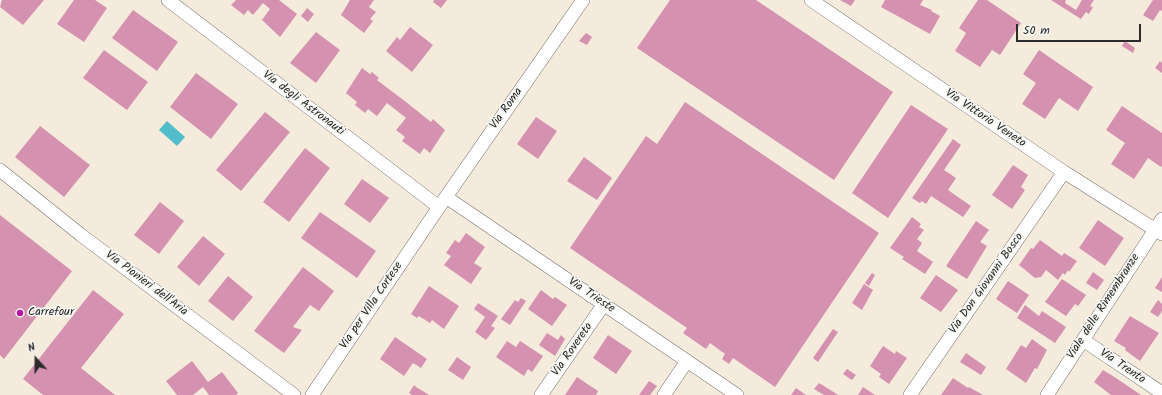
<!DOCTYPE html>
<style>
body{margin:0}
#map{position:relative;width:1162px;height:395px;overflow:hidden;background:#f5ebdc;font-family:Kalam,sans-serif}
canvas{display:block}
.north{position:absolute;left:16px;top:339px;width:40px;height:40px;-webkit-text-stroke:3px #f6f6f2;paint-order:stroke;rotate:339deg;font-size:11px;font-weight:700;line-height:16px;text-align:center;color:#2b2b2b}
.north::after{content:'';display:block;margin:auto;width:14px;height:18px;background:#2b2b2b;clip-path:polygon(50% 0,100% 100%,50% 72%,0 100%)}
.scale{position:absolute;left:1016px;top:24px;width:125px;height:18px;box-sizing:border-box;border:2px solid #2b2b2b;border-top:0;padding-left:5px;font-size:12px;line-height:14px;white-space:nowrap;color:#2b2b2b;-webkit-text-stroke:3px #f6f6f2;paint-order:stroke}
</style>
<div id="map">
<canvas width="1162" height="395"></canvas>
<div class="north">N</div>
<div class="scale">50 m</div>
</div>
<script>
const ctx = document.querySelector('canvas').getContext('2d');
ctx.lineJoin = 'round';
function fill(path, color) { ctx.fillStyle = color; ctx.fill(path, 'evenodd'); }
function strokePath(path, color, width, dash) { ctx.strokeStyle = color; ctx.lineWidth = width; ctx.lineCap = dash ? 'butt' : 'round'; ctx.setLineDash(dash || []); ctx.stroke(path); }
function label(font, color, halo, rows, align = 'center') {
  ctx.font = font + ' Kalam,sans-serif'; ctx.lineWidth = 3.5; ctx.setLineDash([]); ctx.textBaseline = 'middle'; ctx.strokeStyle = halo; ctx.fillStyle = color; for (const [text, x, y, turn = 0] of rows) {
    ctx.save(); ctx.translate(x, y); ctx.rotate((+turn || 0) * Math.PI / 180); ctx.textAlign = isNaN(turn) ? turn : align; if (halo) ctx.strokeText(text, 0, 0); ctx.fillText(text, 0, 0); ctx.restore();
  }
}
fill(new Path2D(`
 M 167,121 L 185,137 L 177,146 L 159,130 Z`), '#51bdcb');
fill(new Path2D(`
 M 2,0 L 44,0 L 23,25 L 0,7 Z
 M 74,0 L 95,0 L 107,8 L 84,42 L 57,24 Z
 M 236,0 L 279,0 L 297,14 L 280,37 L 262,20 L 270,9 L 263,3 L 253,15 L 248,10 L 244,15 L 231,5 Z
 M 350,0 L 374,0 L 369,7 L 376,12 L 370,19 L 373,21 L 364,33 L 341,15 Z
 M 434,0 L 447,0 L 441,8 L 433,2 Z
 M 670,0 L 756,0 L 893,92 L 834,180 L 637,48 Z
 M 840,0 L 855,0 L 851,6 Z
 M 885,0 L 923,0 L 920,5 L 932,10 L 931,11 L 940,16 L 930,34 L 881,7 Z
 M 978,0 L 987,0 L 1021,23 L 1000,55 L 992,50 L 980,67 L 955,51 L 966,33 L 959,28 Z
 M 1051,0 L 1066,0 L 1065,3 L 1076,10 L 1082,0 L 1094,0 L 1090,6 L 1093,7 L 1089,14 L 1086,12 L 1081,19 Z
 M 1153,0 L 1162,0 L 1162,11 L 1160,10 L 1153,21 L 1143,15 Z
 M 307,8 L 314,14 L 308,22 L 301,16 Z
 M 133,10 L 178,42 L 157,71 L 112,38 Z
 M 410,27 L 433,45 L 412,72 L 386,51 L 397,37 L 400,40 Z
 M 316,32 L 340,50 L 316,83 L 290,63 Z
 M 586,33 L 592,37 L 587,45 L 579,41 Z
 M 1125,41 L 1135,48 L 1133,53 L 1122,46 Z
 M 104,50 L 148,82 L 127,110 L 83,78 Z
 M 1039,50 L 1093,87 L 1078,111 L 1059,98 L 1045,119 L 1022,104 L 1036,83 L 1023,74 Z
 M 1160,61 L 1162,63 L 1162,73 L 1155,68 Z
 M 362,68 L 370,74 L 372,72 L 379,78 L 377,80 L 406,102 L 431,122 L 433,119 L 445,130 L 430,153 L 424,148 L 420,154 L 402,141 L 405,137 L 396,130 L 406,118 L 387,103 L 377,116 L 368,109 L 365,113 L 355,105 L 357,102 L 346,93 Z
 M 196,73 L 238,104 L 211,139 L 170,107 Z
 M 685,102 L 879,233 L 775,387 L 733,358 L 729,364 L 722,359 L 725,354 L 710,343 L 706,349 L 683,333 L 687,328 L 570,248 L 646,136 L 657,144 Z
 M 911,105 L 948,129 L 888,218 L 852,193 Z
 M 1122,106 L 1162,133 L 1162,166 L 1161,167 L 1148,158 L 1134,179 L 1111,164 L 1125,143 L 1106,130 Z
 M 265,112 L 290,132 L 241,191 L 216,170 Z
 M 536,117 L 557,131 L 538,159 L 517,144 Z
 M 40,126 L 90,165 L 64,197 L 15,157 Z
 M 953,139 L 961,145 L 944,170 L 956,178 L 948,190 L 971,206 L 963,217 L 931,196 L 926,204 L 922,201 L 920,203 L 912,198 Z
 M 305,148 L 330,168 L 289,222 L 263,202 Z
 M 584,157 L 612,178 L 597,200 L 567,181 Z
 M 1013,165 L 1028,175 L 1021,187 L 1025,190 L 1012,209 L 992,195 Z
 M 362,179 L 389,198 L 370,223 L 344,204 Z
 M 160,202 L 184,221 L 159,254 L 134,235 Z
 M 320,212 L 376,251 L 357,278 L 301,238 Z
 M 0,215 L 72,271 L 4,359 L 0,355 Z
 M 912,217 L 921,224 L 919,227 L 924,230 L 917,239 L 922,243 L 917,251 L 933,262 L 925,274 L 902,259 L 904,257 L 890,248 Z
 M 1098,220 L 1124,238 L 1105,266 L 1079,248 Z
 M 976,221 L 989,230 L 980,242 L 987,246 L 967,279 L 946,266 Z
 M 466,233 L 485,247 L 474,263 L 482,268 L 471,284 L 444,265 L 451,256 L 446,253 L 455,240 L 459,243 Z
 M 203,236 L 225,254 L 199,286 L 177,267 Z
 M 1040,240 L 1062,256 L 1064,253 L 1077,261 L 1069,272 L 1068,270 L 1065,275 L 1063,273 L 1058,280 L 1046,270 L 1041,277 L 1035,278 L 1019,265 L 1031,248 L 1033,249 Z
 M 303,267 L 334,291 L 319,311 L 310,305 L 293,327 L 302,330 L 284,353 L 254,331 Z
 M 1093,272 L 1104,280 L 1097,290 L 1086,283 Z
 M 872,273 L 875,275 L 869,286 L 865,283 Z
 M 936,275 L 958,290 L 941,312 L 920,298 Z
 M 228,276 L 253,297 L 233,321 L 208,301 Z
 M 1162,277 L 1162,292 L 1155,288 Z
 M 1062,279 L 1086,295 L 1078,306 L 1075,304 L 1066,316 L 1045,302 Z
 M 1008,281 L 1029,295 L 1017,313 L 996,299 Z
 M 864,284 L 873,290 L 862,310 L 852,303 Z
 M 429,286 L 459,306 L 444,329 L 432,320 L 430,323 L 419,316 L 417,318 L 411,314 Z
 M 93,290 L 124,314 L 81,368 L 115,395 L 43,395 L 23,379 Z
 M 541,290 L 553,299 L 555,297 L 567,305 L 552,326 L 528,309 Z
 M 521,298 L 526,301 L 510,325 L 501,319 L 515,300 L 518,302 Z
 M 1158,300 L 1162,304 L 1162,311 L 1158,317 L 1150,312 Z
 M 478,303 L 498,316 L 491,326 L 495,328 L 486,340 L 475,332 L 485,317 L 474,309 Z
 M 1025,305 L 1039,316 L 1042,311 L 1066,327 L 1055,343 L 1017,318 Z
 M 1130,316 L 1159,333 L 1140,361 L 1125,350 L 1126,348 L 1114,341 Z
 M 833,329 L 838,332 L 818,362 L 813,358 Z
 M 547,333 L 558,340 L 561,335 L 565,339 L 555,356 L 539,345 Z
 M 608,335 L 632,351 L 616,374 L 593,358 Z
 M 395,337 L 427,359 L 421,368 L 413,363 L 404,376 L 380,359 Z
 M 1032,339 L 1047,350 L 1037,369 L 1035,368 L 1026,383 L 1006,369 L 1021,345 L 1026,348 Z
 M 507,341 L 516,347 L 520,341 L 543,356 L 532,372 L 528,369 L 524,376 L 496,357 Z
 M 883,346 L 895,354 L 896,351 L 907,358 L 889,384 L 879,377 L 881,374 L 870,366 Z
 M 966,353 L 986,367 L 981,375 L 960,362 Z
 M 457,357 L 471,367 L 463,380 L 448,370 Z
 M 192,361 L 208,382 L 222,372 L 238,393 L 236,395 L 209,395 L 203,387 L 193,395 L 177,395 L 166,381 Z
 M 847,369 L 856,375 L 852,380 L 843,374 Z
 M 1103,370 L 1116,378 L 1141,395 L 1111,395 L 1094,382 Z
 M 577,377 L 598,391 L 596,395 L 565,395 Z
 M 953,378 L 968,388 L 969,387 L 983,395 L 941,395 Z
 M 649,381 L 657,386 L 650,395 L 639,395 Z
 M 819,383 L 832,391 L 838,395 L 824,395 L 814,389 Z
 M 414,385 L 416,387 L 429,395 L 412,395 L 409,393 Z
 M 863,387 L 875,395 L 858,395 Z
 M 796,388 L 806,395 L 791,395 Z`), '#d492b0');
const minor = new Path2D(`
 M 168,0 L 439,207
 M 811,0 L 1064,172 L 1162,234
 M 0,170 L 81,235 L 294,395
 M 446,197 L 737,395
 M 1083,340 L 1162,393
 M 312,395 L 439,207 L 583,0
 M 541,395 L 604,304
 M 664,395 L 687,361
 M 910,395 L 1064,172
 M 1047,395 L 1162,219`);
strokePath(minor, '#726e69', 14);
strokePath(minor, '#fff', 13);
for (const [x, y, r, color] of [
 [20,313,4,"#b5179e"]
]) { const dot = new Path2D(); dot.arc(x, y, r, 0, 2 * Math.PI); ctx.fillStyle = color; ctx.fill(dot); strokePath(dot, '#f6f6f2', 1.5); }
label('12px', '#2b2b2b', '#f6f6f2', [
 ["Via degli Astronauti",303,104,37],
 ["Via Roma",507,109,-55],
 ["Via Vittorio Veneto",985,119,34],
 ["Via Pionieri dell'Aria",146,284,37],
 ["Via Don Giovanni Bosco",987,284,-55],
 ["Via Trieste",591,296,34],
 ["Via per Villa Cortese",372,306,-56],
 ["Viale delle Rimembranze",1104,307,-57],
 ["Via Rovereto",573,350,-55],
 ["Via Trento",1122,367,34]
]);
label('12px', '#2b2b2b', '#f6f6f2', [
 ["Carrefour",28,313]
], 'left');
</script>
